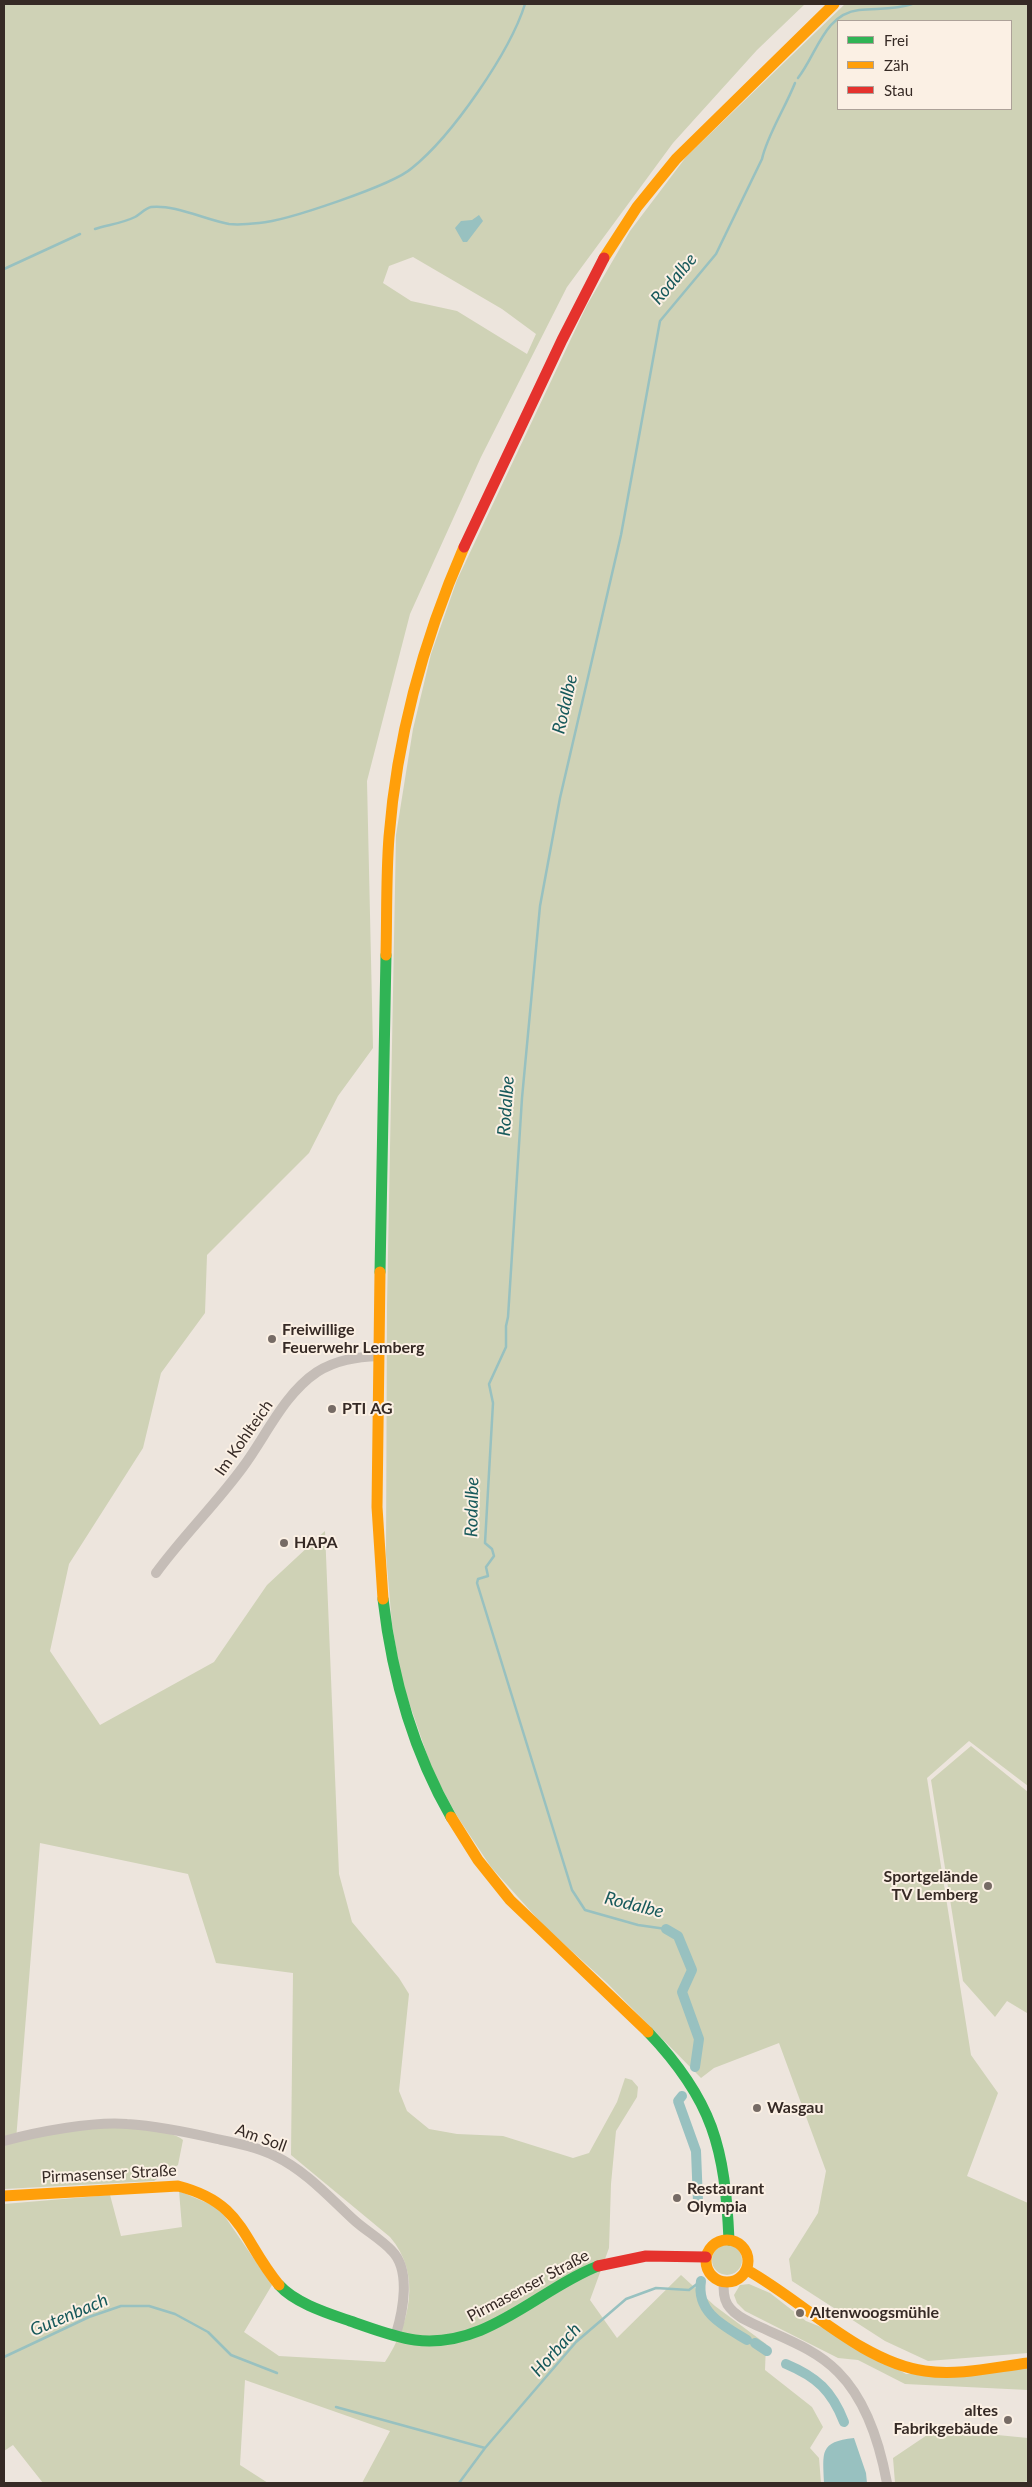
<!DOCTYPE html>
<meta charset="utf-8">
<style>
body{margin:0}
#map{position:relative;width:1032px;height:2487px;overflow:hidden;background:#ede5dd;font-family:Lato,sans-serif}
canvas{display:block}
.frame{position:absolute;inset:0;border:5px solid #362a25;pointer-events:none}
.legend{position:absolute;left:837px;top:20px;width:175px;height:90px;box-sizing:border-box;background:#fbf0e4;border:1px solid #aca198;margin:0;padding:6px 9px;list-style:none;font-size:15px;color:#362a25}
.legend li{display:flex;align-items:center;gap:10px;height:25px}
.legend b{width:25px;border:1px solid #aca198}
</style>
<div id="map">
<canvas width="1032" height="2487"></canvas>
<div class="frame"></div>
<ul class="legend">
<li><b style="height:6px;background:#30b455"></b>Frei</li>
<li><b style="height:6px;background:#ff9f0a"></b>Zäh</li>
<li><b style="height:6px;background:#e5322d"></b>Stau</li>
</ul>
</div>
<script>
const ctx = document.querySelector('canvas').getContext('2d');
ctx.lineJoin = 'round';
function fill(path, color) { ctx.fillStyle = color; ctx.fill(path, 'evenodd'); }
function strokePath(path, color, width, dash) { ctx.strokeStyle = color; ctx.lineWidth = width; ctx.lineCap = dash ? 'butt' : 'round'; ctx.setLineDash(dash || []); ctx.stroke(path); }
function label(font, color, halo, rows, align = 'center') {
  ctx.font = font + ' Lato,sans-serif'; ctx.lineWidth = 4; ctx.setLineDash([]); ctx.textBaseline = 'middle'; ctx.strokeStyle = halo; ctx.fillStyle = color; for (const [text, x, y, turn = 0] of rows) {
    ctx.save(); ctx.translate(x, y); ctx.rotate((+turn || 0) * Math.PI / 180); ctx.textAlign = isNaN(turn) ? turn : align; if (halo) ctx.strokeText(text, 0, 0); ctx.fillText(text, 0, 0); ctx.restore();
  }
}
fill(new Path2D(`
 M 4,4 L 805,4 L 757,50 L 673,143 L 567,287 L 481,457 L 410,614 L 367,781 L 373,1048 L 338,1096 L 309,1153 L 207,1255 L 205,1313 L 161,1373 L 143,1448 L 69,1564 L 50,1651 L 100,1725 L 214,1662 L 267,1585 L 325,1531 L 339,1874 L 352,1922 L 399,1978 L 409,1994 L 399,2091 L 407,2111 L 429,2129 L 457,2134 L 503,2136 L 573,2158 L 589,2153 L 617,2102 L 625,2078 L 632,2080 L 638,2087 L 637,2097 L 616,2131 L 611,2184 L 609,2248 L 590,2300 L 617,2338 L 681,2275 L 715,2306 L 766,2344 L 765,2370 L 812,2407 L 823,2427 L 810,2448 L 819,2458 L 821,2483 L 362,2483 L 390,2431 L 245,2380 L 240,2465 L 268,2483 L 43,2483 L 13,2445 L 4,2451 L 4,2204 L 110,2195 L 121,2236 L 182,2227 L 179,2191 L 219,2208 L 272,2285 L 244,2332 L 279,2356 L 385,2362 C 410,2324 422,2274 390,2237 L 291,2155 L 293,1973 L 216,1963 L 188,1874 L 40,1843 L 16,2140 C 63,2130 114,2122 162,2132 C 170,2134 177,2135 183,2140 L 178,2165 L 154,2181 L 4,2189 ZM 413,257 L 502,309 L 536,334 L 527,354 L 457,311 L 411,301 L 383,283 L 389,266 Z
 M 845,4 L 1028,4 L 1028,1786 L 969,1741 L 927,1778 L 971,2055 L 998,2093 L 967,2176 L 1028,2203 L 1028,2353 L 928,2361 L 885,2341 L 792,2281 L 789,2259 L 818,2213 L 826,2171 L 779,2043 L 714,2068 L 701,2078 L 607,1983 L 544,1926 L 491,1867 L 457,1816 L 433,1772 L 401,1679 L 392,1624 L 386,1555 L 387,1305 L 396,835 L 413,729 L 431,654 L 457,580 L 587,305 L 630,231 L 686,157 ZM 838,21 L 1011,21 L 1011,109 L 838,109 Z
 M 971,1746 L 1028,1792 L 1027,2013 L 1007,2001 L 995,2017 L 963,1981 L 931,1780 Z
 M712 2260a15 15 0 1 1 30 0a15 15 0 1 1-30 0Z
 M 749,2284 L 770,2293 L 806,2321 L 826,2329 L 906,2374 L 1028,2368 L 1028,2390 L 905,2384 L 858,2360 L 838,2358 L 745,2311 L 737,2303 L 734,2295 L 740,2285 Z
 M 936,2429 L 1028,2438 L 1028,2481 L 1019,2483 L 895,2483 L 893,2458 Z`), '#cfd2b6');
fill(new Path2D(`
 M 479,215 L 483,221 L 467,242 L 463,242 L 455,228 L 461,221 L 472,220 Z
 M 854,2438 L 866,2473 L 867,2483 L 824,2483 C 823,2452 819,2442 854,2438 Z`), '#98c1c0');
strokePath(new Path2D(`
 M 798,78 C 817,54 824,14 859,10 C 877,8 895,10 912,4
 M 95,229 C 108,225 123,223 135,217 C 140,214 146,208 151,207 C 173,204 207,220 229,224 C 238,225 250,224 259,223 C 286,221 393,185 412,168 C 452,136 510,52 525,4
 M 4,269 L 80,234
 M 666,1929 L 638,1925 L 585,1910 L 572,1890 L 477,1583 L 478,1579 L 488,1576 L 486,1567 L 494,1556 L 492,1549 L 485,1543 L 493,1403 L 489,1384 L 506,1347 L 506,1326 L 508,1317 L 522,1098 L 540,906 L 560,798 L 621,535 L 660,321 L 716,254 L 762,159 C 767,136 785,108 795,83
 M 4,2357 L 89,2317 L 121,2306 L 149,2306 L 175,2314 L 208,2332 L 231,2355 L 277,2373
 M 336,2407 L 485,2448
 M 459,2483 L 485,2448 L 576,2342 L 626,2299 L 656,2288 L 689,2290 L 701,2281`), '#98c1c0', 2.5);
strokePath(new Path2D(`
 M 666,1929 L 678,1936 L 692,1970 L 682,1992 L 699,2039 L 695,2067
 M 682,2096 L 678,2101 L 696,2151 L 698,2202
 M 701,2281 C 696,2313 724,2326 747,2340
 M 755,2343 L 767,2351
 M 786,2364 C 817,2377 832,2391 844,2422`), '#98c1c0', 10);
strokePath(new Path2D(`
 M 156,1573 C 183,1536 216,1504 243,1467 C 266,1436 284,1394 317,1372 C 336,1360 356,1357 379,1356
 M 4,2141 C 36,2132 94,2121 127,2124 C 157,2126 187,2132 217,2139 C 236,2143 257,2147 275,2156 C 306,2171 329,2197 354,2220 C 366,2231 381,2239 392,2251 C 411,2270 403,2311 396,2334
 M 724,2282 C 723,2291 724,2301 730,2308 C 737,2317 748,2321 758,2326 C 786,2339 817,2350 838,2372 C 866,2400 880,2445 887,2483`), '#c5bdb7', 10);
strokePath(new Path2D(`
 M 380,1272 L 386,955
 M 383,1599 C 392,1677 412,1749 451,1817
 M 648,2032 C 713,2100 725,2148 729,2240
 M 279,2285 C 295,2303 327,2313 350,2321 C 371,2328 393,2337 415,2340 C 487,2349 537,2290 598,2266`), '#30b455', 11);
strokePath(new Path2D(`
 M 604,258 L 637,207 L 676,159 L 834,4
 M 386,955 C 387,916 386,876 389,837 C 397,735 423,641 464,547
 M 380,1272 L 377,1507 L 383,1599
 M 451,1817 L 478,1860 L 510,1900 L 648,2032
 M 4,2196 L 178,2186 C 244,2203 241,2239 279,2285
 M706 2261a21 21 0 1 1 42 0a21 21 0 1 1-42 0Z
 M 747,2270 C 803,2301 861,2362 925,2371 C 959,2376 995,2367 1028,2363`), '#ff9f0a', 11);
strokePath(new Path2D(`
 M 464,547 L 562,340 L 604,258
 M 598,2266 L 646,2256 L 706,2257`), '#e5322d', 11);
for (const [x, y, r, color] of [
 [272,1339,5,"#766b65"],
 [332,1409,5,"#766b65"],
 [284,1543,5,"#766b65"],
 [988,1886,5,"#766b65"],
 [757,2108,5,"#766b65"],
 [677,2198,5,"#766b65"],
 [800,2313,5,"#766b65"],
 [1008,2420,5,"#766b65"]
]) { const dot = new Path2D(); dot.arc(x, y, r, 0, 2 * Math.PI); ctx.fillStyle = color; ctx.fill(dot); strokePath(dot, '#fbf0e4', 2); }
label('bold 16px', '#362a25', '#fbf0e4', [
 ["Freiwillige",282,1330],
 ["Feuerwehr Lemberg",282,1348],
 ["PTI AG",342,1409],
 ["HAPA",294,1543],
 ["Sportgelände",978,1877,"right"],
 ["TV Lemberg",978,1895,"right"],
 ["Wasgau",767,2108],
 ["Restaurant",687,2189],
 ["Olympia",687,2207],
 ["Altenwoogsmühle",810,2313],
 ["altes",998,2411,"right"],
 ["Fabrikgebäude",998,2429,"right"]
], 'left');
label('16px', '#362a25', '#fbf0e4', [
 ["Im Kohlteich",244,1438,-55],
 ["Am Soll",261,2138,20],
 ["Pirmasenser Straße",109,2174,-3],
 ["Pirmasenser Straße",528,2286,-28]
]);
label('italic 18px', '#17595b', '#fbf0e4', [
 ["Rodalbe",674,279,-50],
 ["Rodalbe",565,704,-77],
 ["Rodalbe",506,1106,-86],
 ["Rodalbe",472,1507,-89],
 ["Rodalbe",634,1905,14],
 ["Gutenbach",69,2315,-23],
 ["Horbach",556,2350,-48]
]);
</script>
